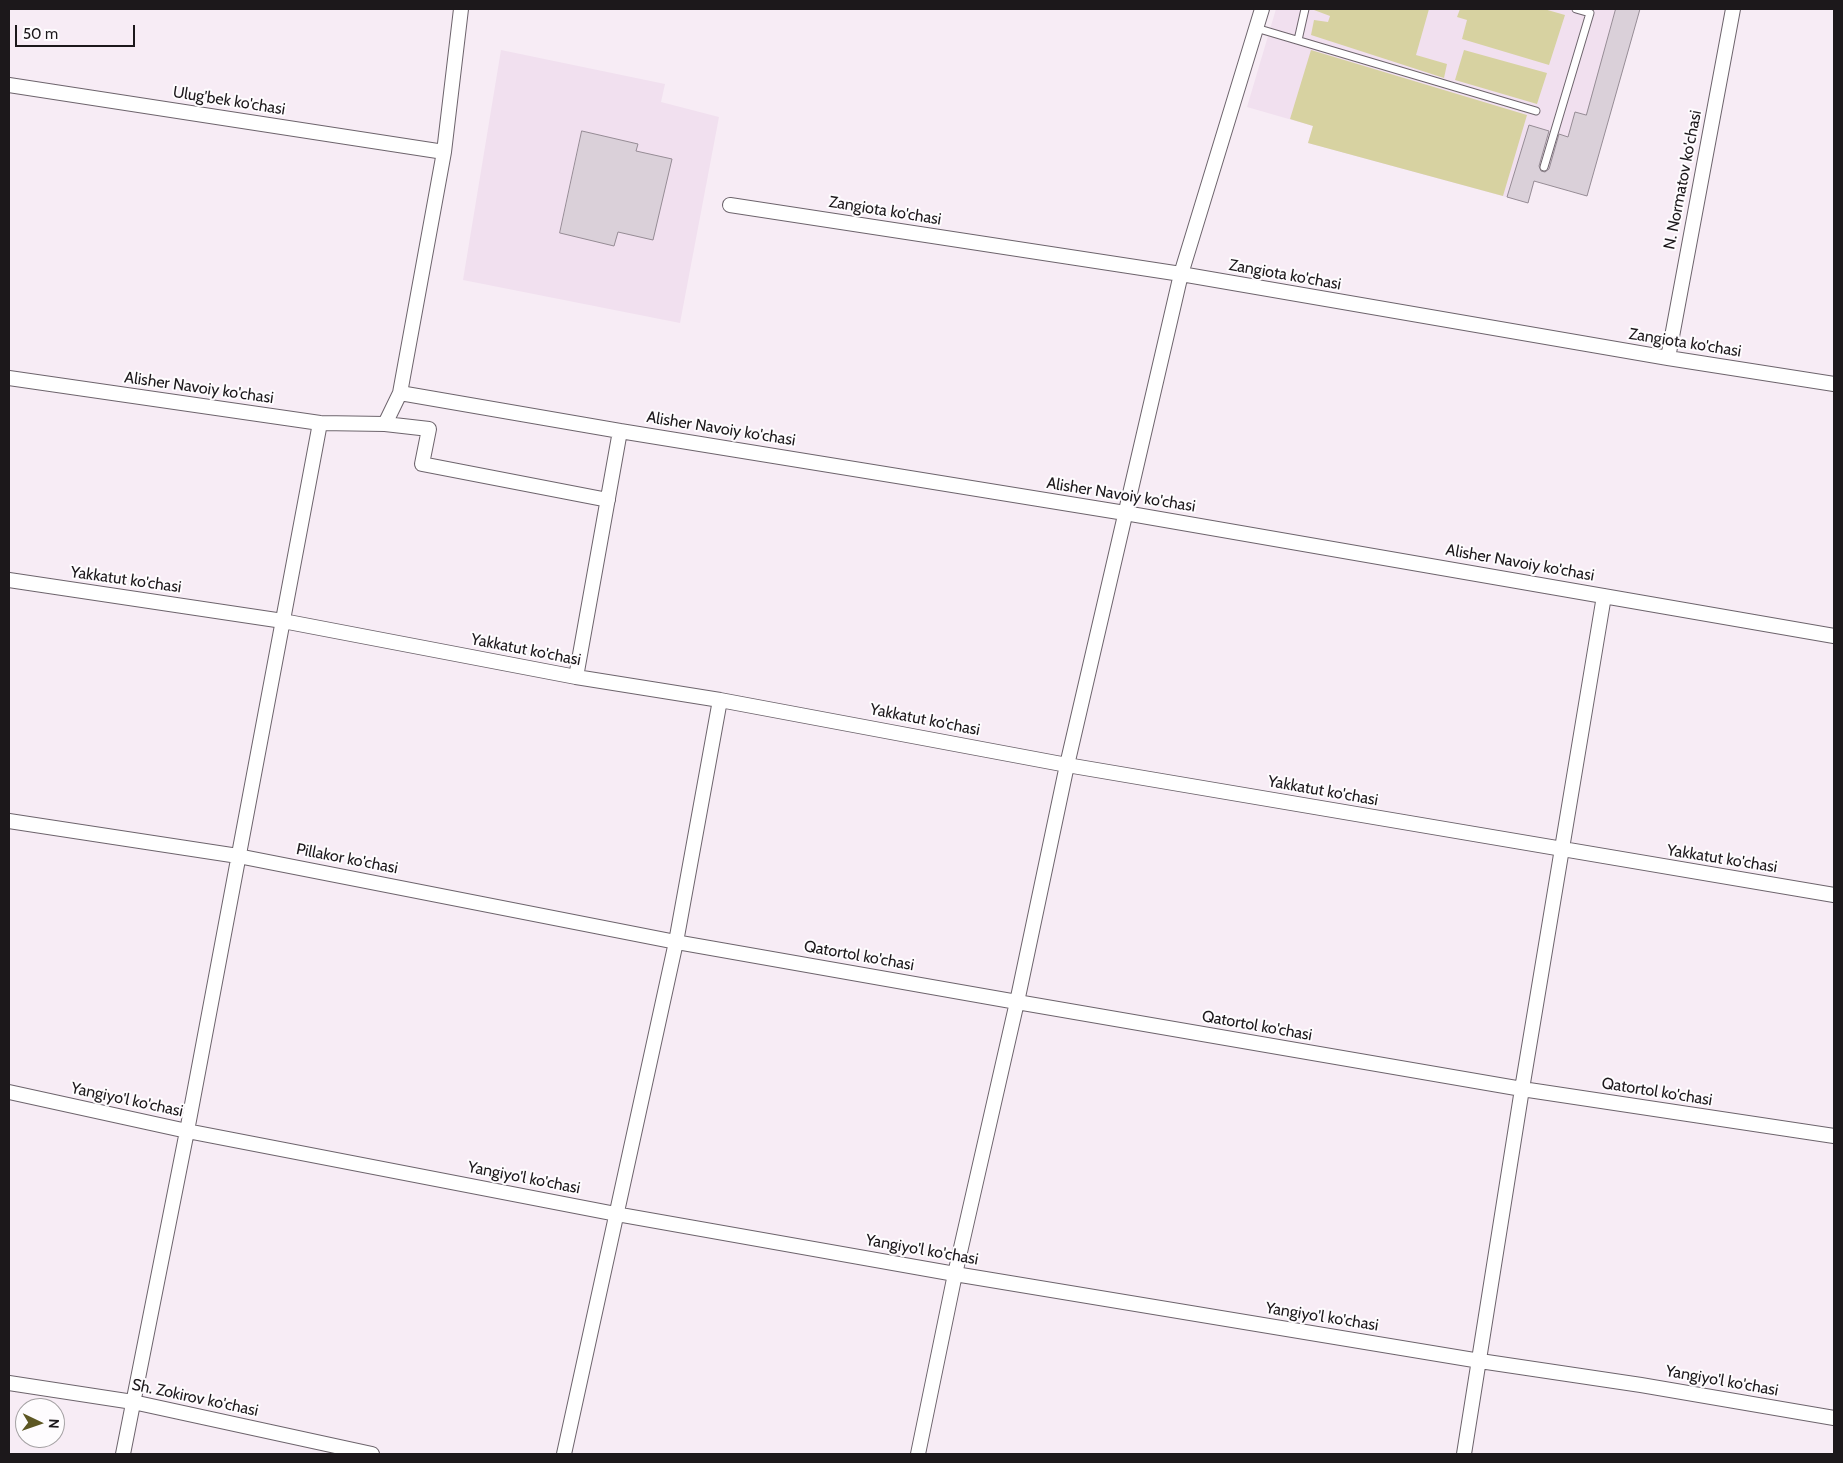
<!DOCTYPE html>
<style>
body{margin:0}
#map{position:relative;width:1843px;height:1463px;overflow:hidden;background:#f7ecf5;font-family:Cabin,sans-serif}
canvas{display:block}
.frame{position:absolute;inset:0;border:10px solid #1c181b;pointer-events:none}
.north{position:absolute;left:15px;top:1398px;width:50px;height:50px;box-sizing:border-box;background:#fefcfe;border:1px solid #a4a1a3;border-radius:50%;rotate:93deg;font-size:14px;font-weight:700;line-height:20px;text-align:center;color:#1c181b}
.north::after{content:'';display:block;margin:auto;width:18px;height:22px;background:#5d5723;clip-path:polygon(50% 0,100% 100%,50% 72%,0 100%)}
.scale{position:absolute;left:15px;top:25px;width:120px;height:22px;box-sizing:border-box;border:2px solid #1c181b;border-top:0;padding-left:6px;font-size:15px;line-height:18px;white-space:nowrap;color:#1c181b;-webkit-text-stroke:4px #fefcfe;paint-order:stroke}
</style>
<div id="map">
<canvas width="1843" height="1463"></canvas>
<div class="frame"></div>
<div class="north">N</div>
<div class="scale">50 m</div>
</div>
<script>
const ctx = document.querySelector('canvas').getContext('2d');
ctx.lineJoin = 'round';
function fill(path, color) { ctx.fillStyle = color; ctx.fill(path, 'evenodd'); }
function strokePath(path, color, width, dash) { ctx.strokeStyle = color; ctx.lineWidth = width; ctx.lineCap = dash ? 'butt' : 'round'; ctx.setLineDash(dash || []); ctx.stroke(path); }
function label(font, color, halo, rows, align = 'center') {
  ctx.font = font + ' Cabin,sans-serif'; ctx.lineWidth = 4; ctx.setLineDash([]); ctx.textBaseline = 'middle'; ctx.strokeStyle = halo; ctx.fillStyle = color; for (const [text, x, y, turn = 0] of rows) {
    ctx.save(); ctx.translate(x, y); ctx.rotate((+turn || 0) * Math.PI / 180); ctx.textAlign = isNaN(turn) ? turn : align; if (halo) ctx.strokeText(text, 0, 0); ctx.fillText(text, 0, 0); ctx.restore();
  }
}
fill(new Path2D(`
 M 1276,9 L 1640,9 L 1587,196 L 1535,181 L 1528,203 L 1308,143 L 1313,126 L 1247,107 Z
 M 501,50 L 665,84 L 661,102 L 719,117 L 680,323 L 463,280 Z`), '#f1e0ef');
fill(new Path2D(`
 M 1315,9 L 1429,9 L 1416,55 L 1447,64 L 1444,78 L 1311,35 L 1314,20 L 1328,22 L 1330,16 L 1314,10 Z
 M 1460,9 L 1544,9 L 1565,15 L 1549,65 L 1462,39 L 1467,20 L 1457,17 Z
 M 1311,50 L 1527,115 L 1503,196 L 1308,143 L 1313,126 L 1290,119 Z
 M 1464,50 L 1547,73 L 1537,104 L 1455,80 Z`), '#d7d2a1');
const building = new Path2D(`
 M 1616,9 L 1640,9 L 1587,196 L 1534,181 L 1528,203 L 1507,197 L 1529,125 L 1549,131 L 1539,166 L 1541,171 L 1545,172 L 1549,169 L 1559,134 L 1568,137 L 1575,112 L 1586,115 Z
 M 582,131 L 638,144 L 636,151 L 672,159 L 653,240 L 618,232 L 614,246 L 560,233 Z`);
fill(building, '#dad0d9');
strokePath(building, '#968c95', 1);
const service = new Path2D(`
 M 1256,28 L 1536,111
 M 1298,40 L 1305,9
 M 1544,167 L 1590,13 L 1576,9`);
const minor = new Path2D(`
 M 9,85 L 444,152
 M 730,205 L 1181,274 L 1668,358 L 1834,384
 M 1668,358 L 1733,9
 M 9,378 L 320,423 L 385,424 L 429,429 L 422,464 L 608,500
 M 400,393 L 620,431 L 1125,513 L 1834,636
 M 385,424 L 400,393 L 444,152 L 461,9
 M 9,580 L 283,621 L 576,677 L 720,700 L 1067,765 L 1834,895
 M 576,677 L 620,431
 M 9,821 L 238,856 L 676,942 L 1017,1002 L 1522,1089 L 1834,1136
 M 9,1092 L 187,1131 L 616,1214 L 955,1274 L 1480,1361 L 1641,1385 L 1834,1418
 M 9,1383 L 133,1402 L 372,1454
 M 123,1454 L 187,1131 L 320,423
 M 564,1454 L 676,942 L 720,700
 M 918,1454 L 955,1274 L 1017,1002 L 1067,765 L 1181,274 L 1262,9
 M 1464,1454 L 1522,1089 L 1604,596`);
strokePath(service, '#6d646c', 9);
strokePath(minor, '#6d646c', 16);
strokePath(service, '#fff', 7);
strokePath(minor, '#fff', 14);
label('16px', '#1c181b', '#fefcfe', [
 ["Ulug'bek ko'chasi",229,101,9],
 ["N. Normatov ko'chasi",1683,180,-79],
 ["Zangiota ko'chasi",885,211,9],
 ["Zangiota ko'chasi",1285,275,10],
 ["Zangiota ko'chasi",1685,343,9],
 ["Alisher Navoiy ko'chasi",199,388,8],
 ["Alisher Navoiy ko'chasi",721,429,9],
 ["Alisher Navoiy ko'chasi",1121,495,9],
 ["Alisher Navoiy ko'chasi",1520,563,10],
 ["Yakkatut ko'chasi",126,580,8],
 ["Yakkatut ko'chasi",526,650,11],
 ["Yakkatut ko'chasi",925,720,11],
 ["Yakkatut ko'chasi",1323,791,10],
 ["Pillakor ko'chasi",347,859,11],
 ["Yakkatut ko'chasi",1722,859,9],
 ["Qatortol ko'chasi",859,956,10],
 ["Qatortol ko'chasi",1257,1026,10],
 ["Qatortol ko'chasi",1657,1092,9],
 ["Yangiyo'l ko'chasi",127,1100,12],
 ["Yangiyo'l ko'chasi",524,1178,11],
 ["Yangiyo'l ko'chasi",922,1250,10],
 ["Yangiyo'l ko'chasi",1322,1317,9],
 ["Yangiyo'l ko'chasi",1722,1381,10],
 ["Sh. Zokirov ko'chasi",195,1398,12]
]);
</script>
